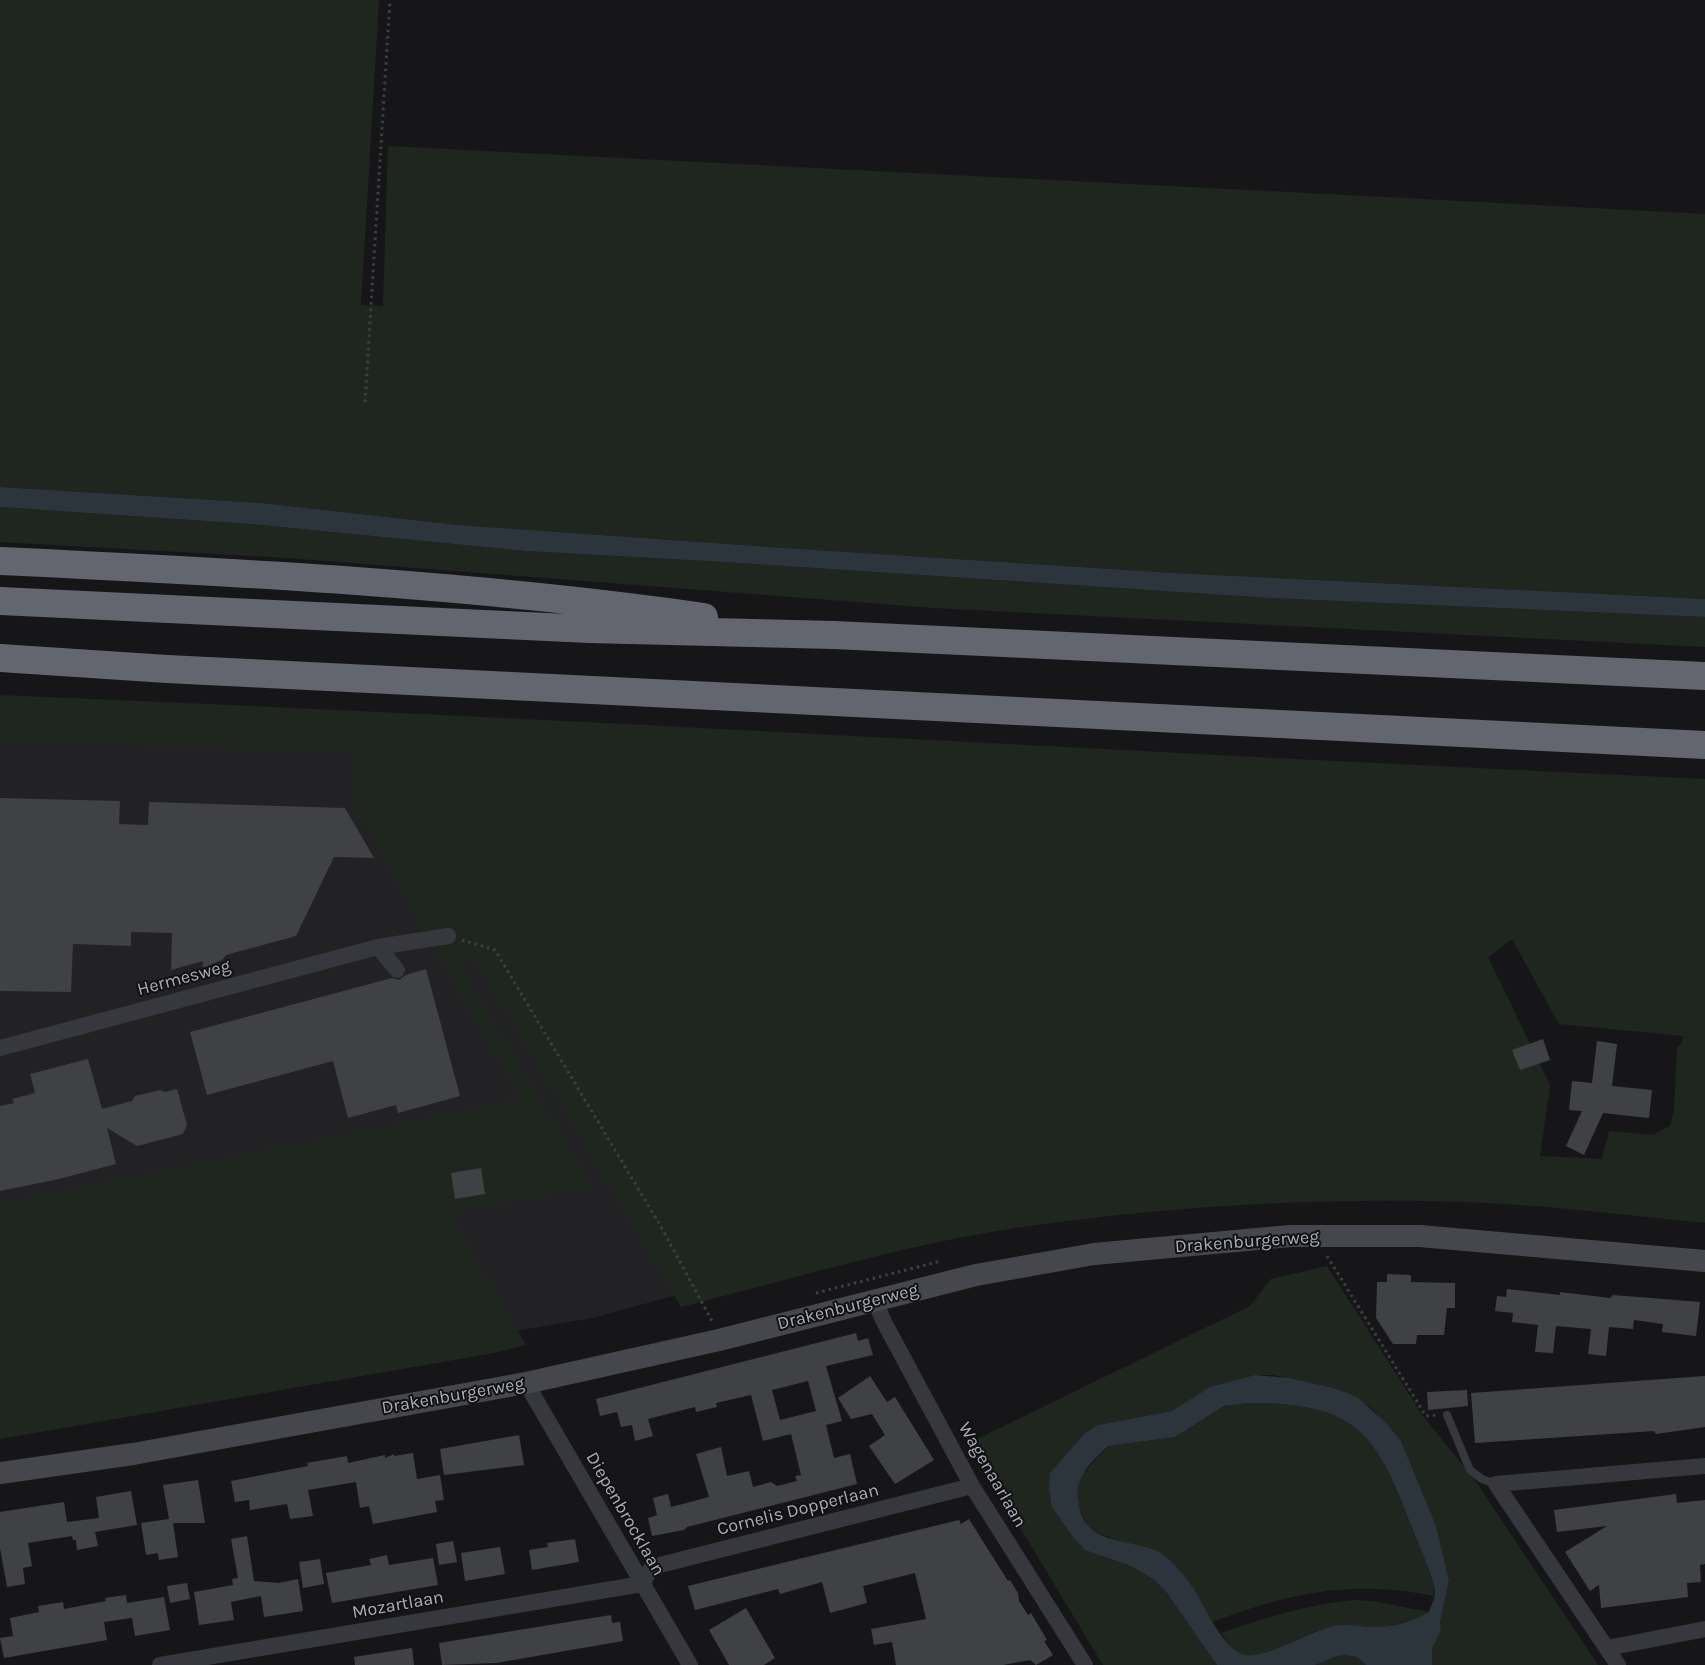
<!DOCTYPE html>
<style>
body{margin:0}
canvas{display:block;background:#161618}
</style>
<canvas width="1705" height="1665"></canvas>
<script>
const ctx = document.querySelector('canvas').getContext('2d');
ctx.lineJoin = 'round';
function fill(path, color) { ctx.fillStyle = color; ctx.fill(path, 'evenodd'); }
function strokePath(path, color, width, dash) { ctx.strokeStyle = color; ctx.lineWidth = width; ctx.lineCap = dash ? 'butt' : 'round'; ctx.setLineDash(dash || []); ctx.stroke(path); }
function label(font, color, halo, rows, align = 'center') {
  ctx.font = font + ' Karla,sans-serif'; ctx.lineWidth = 4; ctx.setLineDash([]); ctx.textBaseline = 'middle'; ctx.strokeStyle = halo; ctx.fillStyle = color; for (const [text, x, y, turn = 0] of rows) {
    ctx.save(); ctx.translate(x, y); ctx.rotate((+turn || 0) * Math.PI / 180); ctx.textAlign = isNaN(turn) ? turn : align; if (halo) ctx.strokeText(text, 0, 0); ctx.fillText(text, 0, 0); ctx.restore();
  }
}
fill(new Path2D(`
 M 0,727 L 388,744 L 703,1288 L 592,1318 L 0,1418 Z`), '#222225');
fill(new Path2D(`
 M 0,0 L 379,0 L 361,305 L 383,306 L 388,146 C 827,169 1266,190 1705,214 L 1705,599 L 1173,573 L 785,548 L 458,525 L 262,503 L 0,487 Z
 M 0,507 L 250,524 L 526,551 L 724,562 L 1270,598 L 1705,617 L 1705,647 L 934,608 L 286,558 L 0,542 Z
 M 0,695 C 569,718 1137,753 1705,779 L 1705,1223 C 1626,1215 1546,1205 1467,1202 C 1315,1197 1165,1206 1015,1228 C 903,1245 792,1279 681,1307 L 474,958 L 458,962 L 593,1187 L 450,1213 L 526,1345 L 494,1353 L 0,1439 L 0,1203 L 521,1099 L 451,980 L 353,803 L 351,752 L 0,742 ZM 1512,939 L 1559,1024 L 1683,1036 L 1682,1044 L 1677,1048 L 1674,1111 L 1670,1126 L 1653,1135 L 1609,1131 L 1602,1159 L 1540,1156 L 1550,1085 L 1488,957 Z
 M 1327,1266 L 1423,1416 L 1474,1479 L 1598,1665 L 1432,1665 L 1432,1649 L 1441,1630 L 1440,1622 L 1449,1580 L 1436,1526 L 1401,1441 L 1369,1406 L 1334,1388 L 1273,1375 L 1255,1375 L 1211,1387 L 1172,1411 L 1098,1425 L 1085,1433 L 1050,1473 L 1106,1558 L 1131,1566 L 1155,1580 L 1167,1593 L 1217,1665 L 1103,1665 L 969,1443 L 1250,1306 L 1271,1279 Z
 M 1247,1403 C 1359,1403 1376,1432 1413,1531 C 1419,1546 1437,1581 1434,1596 C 1351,1579 1289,1593 1212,1622 L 1196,1592 L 1142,1547 L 1124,1543 L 1094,1531 L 1086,1523 L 1078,1505 L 1077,1488 L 1079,1478 L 1108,1446 L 1175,1437 L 1224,1406 Z
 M 1352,1600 L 1372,1601 L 1429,1612 C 1411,1621 1395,1627 1375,1627 C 1356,1627 1340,1624 1322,1629 C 1304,1635 1259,1661 1243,1655 C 1234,1652 1227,1641 1221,1633 C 1264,1618 1306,1605 1352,1600 Z
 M 1346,1655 L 1357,1657 L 1366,1665 L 1315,1665 L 1337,1656 Z`), '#1e261f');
fill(new Path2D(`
 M 0,487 L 262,503 L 458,525 L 785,548 L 1173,573 L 1705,599 L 1705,617 L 1270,598 L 724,562 L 526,551 L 250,524 L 0,507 Z
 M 1255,1375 L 1289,1378 L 1334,1388 L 1357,1397 L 1386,1423 L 1401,1441 L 1436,1526 L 1449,1580 L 1440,1622 L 1441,1630 L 1432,1649 L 1432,1665 L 1366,1665 L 1357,1657 L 1346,1655 L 1337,1656 L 1315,1665 L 1217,1665 L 1167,1593 L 1155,1580 L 1131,1566 L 1085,1550 L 1073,1537 L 1052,1507 L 1049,1489 L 1050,1473 L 1085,1433 L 1098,1425 L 1172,1411 L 1210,1387 ZM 1247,1403 C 1360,1403 1376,1433 1414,1533 C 1419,1546 1436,1582 1435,1594 C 1434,1600 1431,1606 1429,1612 C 1412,1621 1396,1627 1375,1627 C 1362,1627 1347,1623 1334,1626 C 1309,1631 1266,1659 1245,1655 C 1225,1651 1206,1610 1197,1594 C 1192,1585 1185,1577 1179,1570 C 1174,1564 1166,1556 1159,1552 C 1128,1537 1082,1547 1078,1499 C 1075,1476 1092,1461 1108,1446 L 1175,1437 L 1224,1406 Z`), '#2c353c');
fill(new Path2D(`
 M 0,798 L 120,801 L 119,824 L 148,825 L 149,802 L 345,808 L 374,858 L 334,857 L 296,936 L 226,955 L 222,960 L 203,968 L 203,961 L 171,970 L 172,933 L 131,932 L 131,946 L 73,944 L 71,992 L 0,991 Z
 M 426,969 L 460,1096 L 398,1113 L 396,1105 L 348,1118 L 333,1061 L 207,1095 L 190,1032 L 392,978 L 399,980 L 406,975 Z
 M 1543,1039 L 1550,1060 L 1520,1070 L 1512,1050 Z
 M 1597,1041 L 1617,1044 L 1612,1086 L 1652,1090 L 1649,1118 L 1603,1113 L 1584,1155 L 1566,1146 L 1582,1111 L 1569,1110 L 1572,1081 L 1592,1083 Z
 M 88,1059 L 102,1109 L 132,1101 L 135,1096 L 160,1090 L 165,1092 L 177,1089 L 187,1125 L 183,1134 L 137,1146 L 107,1128 L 116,1164 L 59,1179 L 0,1191 L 0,1106 L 14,1103 L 12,1099 L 35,1093 L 30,1074 Z
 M 481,1168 L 485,1194 L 455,1199 L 451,1173 Z
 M 1387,1274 L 1411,1275 L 1411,1282 L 1455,1283 L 1455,1308 L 1447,1308 L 1444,1335 L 1417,1335 L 1416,1344 L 1393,1344 L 1376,1318 L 1377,1282 L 1387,1282 Z
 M 1507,1289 L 1560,1295 L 1560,1292 L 1610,1298 L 1613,1295 L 1700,1302 L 1696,1336 L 1662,1332 L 1663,1324 L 1634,1320 L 1633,1329 L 1609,1327 L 1606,1356 L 1588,1354 L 1591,1329 L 1556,1326 L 1553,1353 L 1535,1352 L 1538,1325 L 1512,1322 L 1513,1313 L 1495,1311 L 1497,1296 L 1506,1297 Z
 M 856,1333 L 858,1341 L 868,1338 L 873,1355 L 826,1366 L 842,1421 L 826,1425 L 834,1458 L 850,1454 L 857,1484 L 687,1527 L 684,1530 L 652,1536 L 648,1518 L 657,1515 L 653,1498 L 668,1494 L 671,1507 L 709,1497 L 696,1454 L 721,1447 L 727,1476 L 749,1471 L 753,1487 L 771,1482 L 777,1486 L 797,1481 L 795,1476 L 801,1475 L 791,1434 L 763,1441 L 751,1395 L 716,1403 L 717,1407 L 696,1412 L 695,1407 L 648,1419 L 653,1436 L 635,1441 L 632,1425 L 621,1427 L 617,1412 L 600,1416 L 596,1399 ZM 808,1381 L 816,1411 L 780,1420 L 772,1390 Z
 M 870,1376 L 887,1402 L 895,1397 L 934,1460 L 895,1484 L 869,1446 L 885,1435 L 872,1414 L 851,1419 L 838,1398 Z
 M 1705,1376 L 1705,1427 L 1656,1434 L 1654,1431 L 1475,1443 L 1471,1393 Z
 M 1467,1390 L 1468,1406 L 1428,1410 L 1427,1392 Z
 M 519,1435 L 524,1465 L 444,1475 L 440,1449 Z
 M 413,1453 L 417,1479 L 440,1475 L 444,1500 L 435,1501 L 437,1512 L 373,1524 L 369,1506 L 360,1508 L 356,1482 L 308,1490 L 313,1516 L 290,1519 L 287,1504 L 250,1510 L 249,1500 L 235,1502 L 231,1481 L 308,1466 L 307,1463 L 347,1456 L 348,1463 L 385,1455 L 385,1458 L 394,1454 L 394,1456 Z
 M 198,1480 L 205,1523 L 173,1523 L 178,1557 L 159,1560 L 158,1553 L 146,1555 L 141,1523 L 169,1519 L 163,1485 Z
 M 131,1491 L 137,1525 L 95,1532 L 98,1546 L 77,1550 L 76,1540 L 73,1540 L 72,1536 L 28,1543 L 32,1566 L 23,1568 L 25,1584 L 7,1587 L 0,1548 L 0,1512 L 64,1502 L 67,1522 L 99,1518 L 96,1497 Z
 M 1676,1494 L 1677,1503 L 1705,1500 L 1705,1564 L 1700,1565 L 1701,1582 L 1687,1583 L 1688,1597 L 1601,1608 L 1599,1585 L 1590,1591 L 1565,1552 L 1607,1526 L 1557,1532 L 1554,1510 Z
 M 969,1519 L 1008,1581 L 1010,1580 L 1018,1593 L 1019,1601 L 1028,1615 L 1031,1613 L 1047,1640 L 1044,1641 L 1053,1655 L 1036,1665 L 1030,1660 L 1003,1665 L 896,1665 L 892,1642 L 874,1645 L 871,1629 L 926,1619 L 915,1573 L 863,1586 L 867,1603 L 830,1613 L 822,1582 L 780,1594 L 778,1589 L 695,1610 L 688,1586 L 959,1520 L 961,1524 Z
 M 247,1536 L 254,1581 L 279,1583 L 298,1579 L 303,1611 L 264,1617 L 261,1596 L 231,1602 L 234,1620 L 199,1625 L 194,1592 L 233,1585 L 232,1579 L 238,1578 L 231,1539 Z
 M 575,1539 L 579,1562 L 532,1570 L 529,1550 L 548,1547 L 547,1543 Z
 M 453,1541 L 457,1562 L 439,1565 L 436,1544 Z
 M 500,1547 L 505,1574 L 465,1581 L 461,1553 Z
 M 387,1555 L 389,1565 L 433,1558 L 438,1585 L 332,1603 L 326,1573 L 371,1565 L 369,1559 Z
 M 320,1559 L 324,1584 L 303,1588 L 299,1562 Z
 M 187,1583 L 190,1599 L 170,1603 L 167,1586 Z
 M 126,1595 L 127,1603 L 164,1597 L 170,1630 L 135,1636 L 132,1618 L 104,1622 L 107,1640 L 4,1658 L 0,1638 L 13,1636 L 10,1618 L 39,1612 L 38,1606 L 63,1602 L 64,1609 L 106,1601 L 105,1598 Z
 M 746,1608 L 775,1658 L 764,1665 L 729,1665 L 709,1630 Z
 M 611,1615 L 612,1623 L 620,1622 L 623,1641 L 496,1663 L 442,1665 L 439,1643 Z
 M 412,1648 L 414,1665 L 355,1665 L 354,1657 Z`), '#404145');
strokePath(new Path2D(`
 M 365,402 L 390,0
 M 462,940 L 495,950 L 660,1225 L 712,1321
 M 1327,1256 L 1426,1416 L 1437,1415
 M 816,1293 L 941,1261`), '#3d3f44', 3, [2.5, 4]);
strokePath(new Path2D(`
 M 1447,1415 L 1470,1470 L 1482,1479 L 1496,1484`), '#37383d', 8);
strokePath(new Path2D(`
 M 378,947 L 397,970
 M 0,1048 L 378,947 L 448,936
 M 874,1299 L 884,1322 L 972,1486 L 1085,1665
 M 526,1383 L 690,1665
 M 1607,1648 L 1705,1629
 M 160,1665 L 642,1584 L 652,1567 L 972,1486
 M 1618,1665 L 1496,1484 L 1705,1466`), '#37383d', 16);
strokePath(new Path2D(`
 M 0,1473 L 133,1454 L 526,1383 L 719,1340 L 976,1275 L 1094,1254 L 1290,1236 L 1420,1236 L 1705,1261`), '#45474d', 22);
strokePath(new Path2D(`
 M 0,561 C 235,572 471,584 704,617
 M 0,601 L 589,629 L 834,635 L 1705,676
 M 0,658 L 167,669 L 1705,745`), '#63666e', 28);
label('18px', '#a8adb8', '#111113', [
 ["Hermesweg",184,978,-15],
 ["Drakenburgerweg",1247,1242,-4],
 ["Drakenburgerweg",848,1307,-14],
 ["Drakenburgerweg",453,1396,-10],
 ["Wagenaarlaan",992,1475,60],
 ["Cornelis Dopperlaan",798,1510,-14],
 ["Diepenbrocklaan",625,1514,60],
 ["Mozartlaan",398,1605,-10]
]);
</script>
